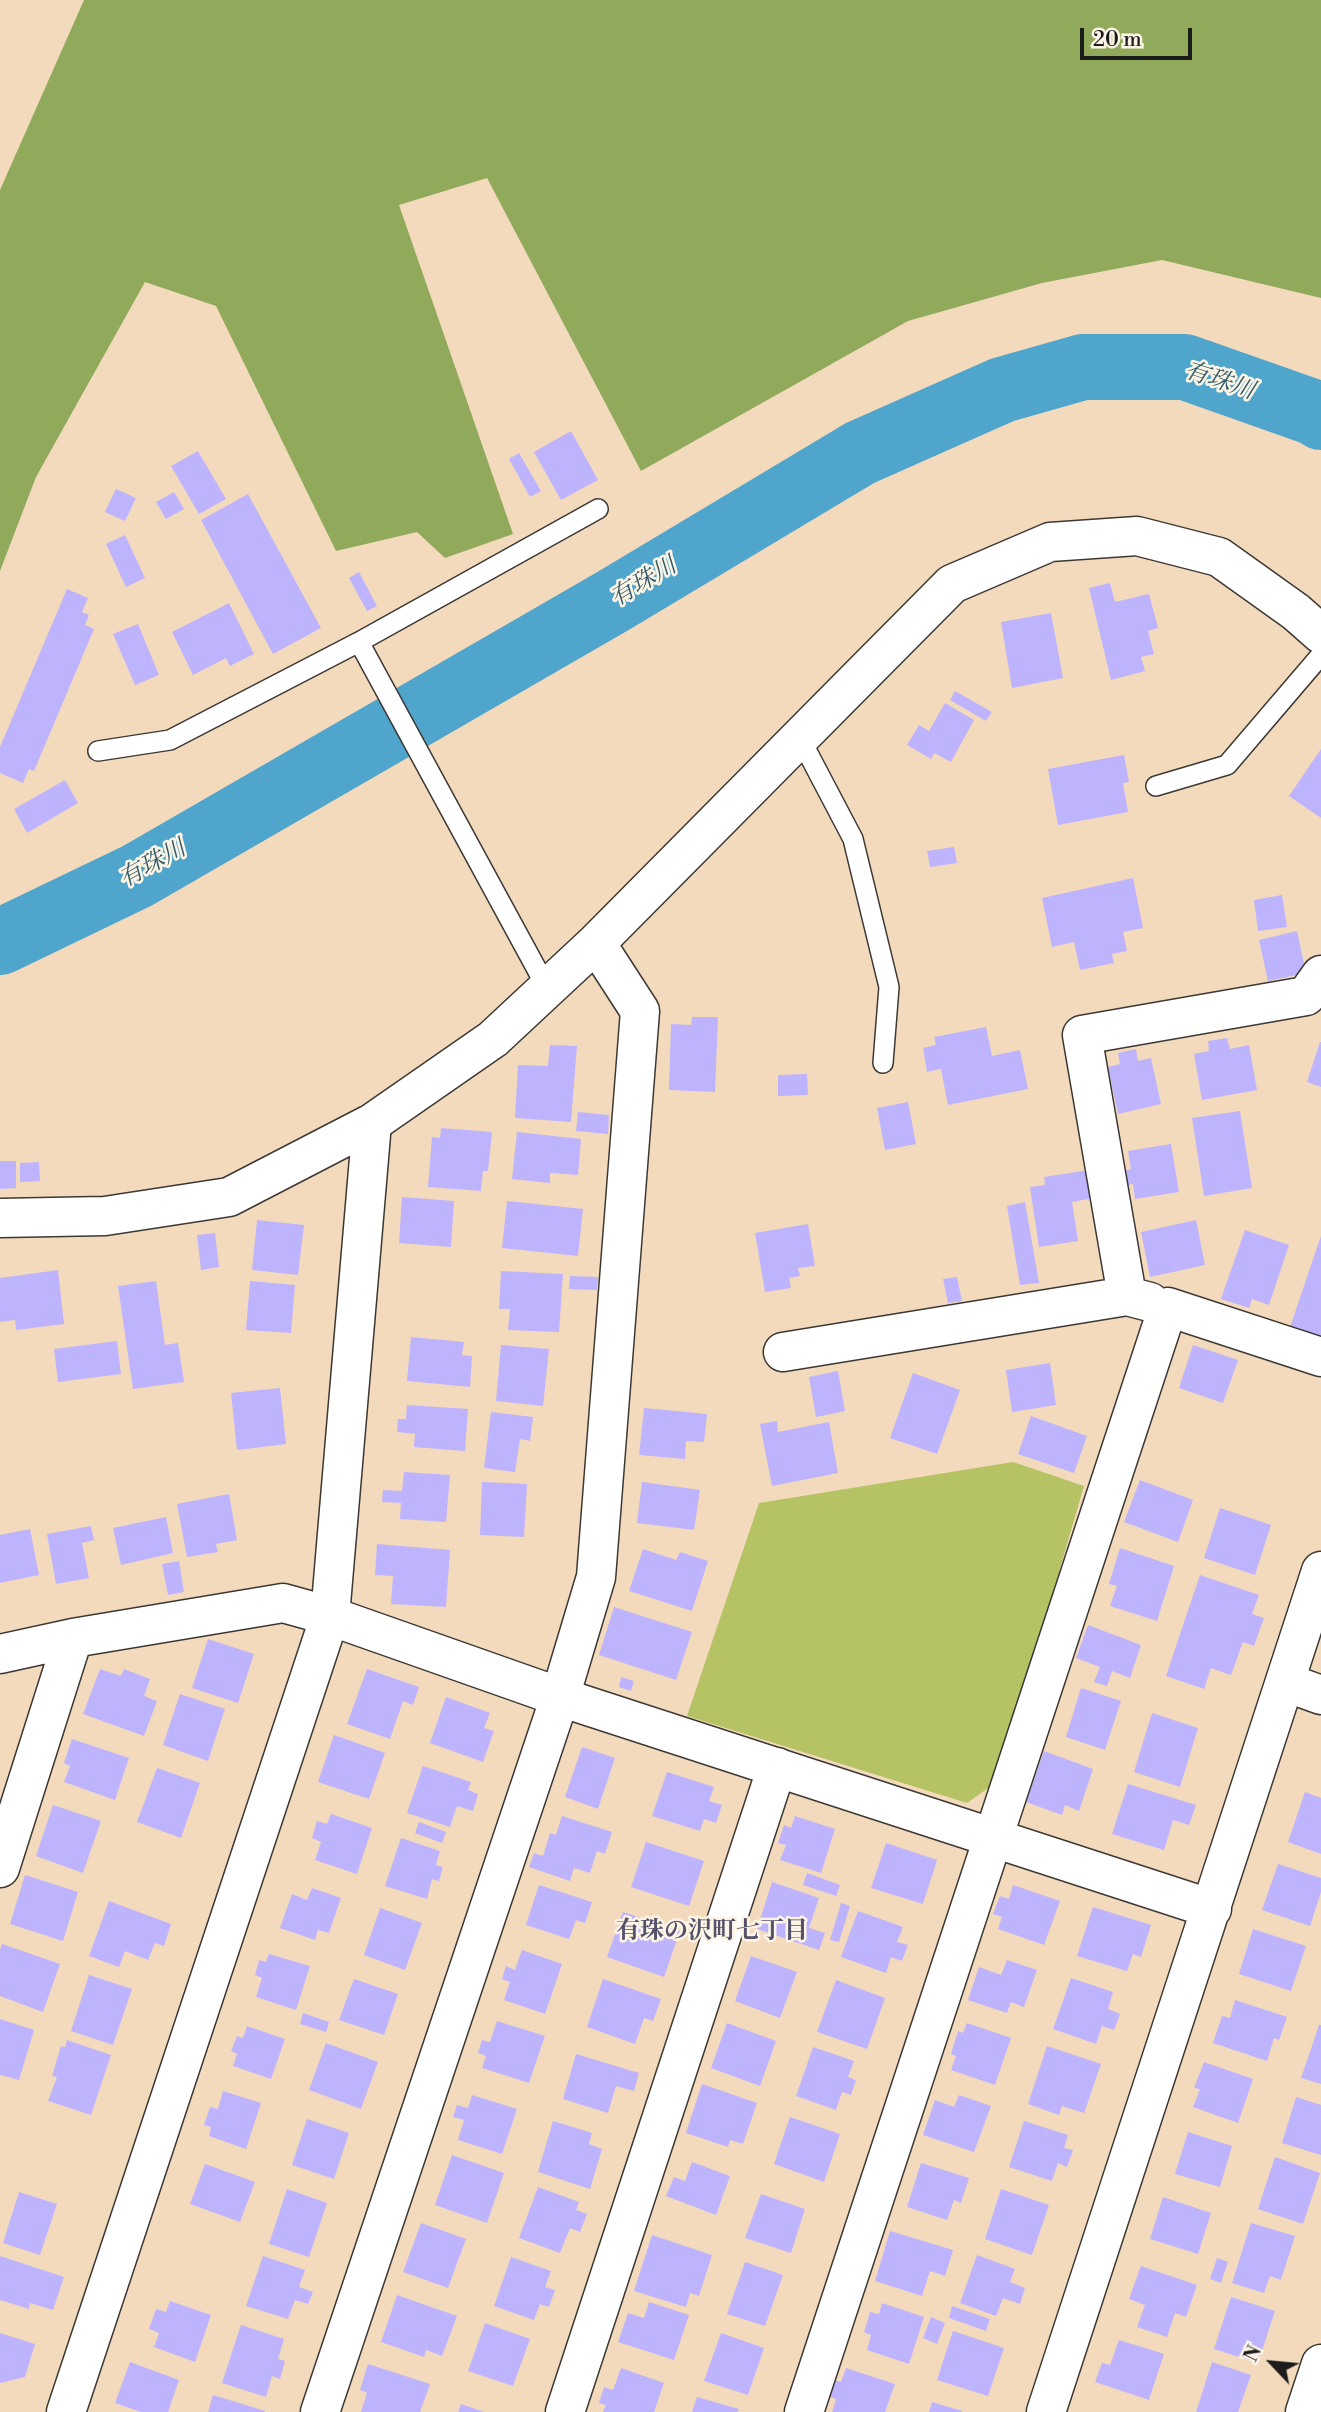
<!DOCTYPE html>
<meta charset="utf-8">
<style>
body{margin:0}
#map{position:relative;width:1321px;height:2412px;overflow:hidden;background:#f4dabd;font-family:"Libre Bodoni",serif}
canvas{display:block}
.north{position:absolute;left:1237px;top:2328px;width:70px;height:70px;-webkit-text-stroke:5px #fcf5e5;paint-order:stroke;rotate:296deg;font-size:19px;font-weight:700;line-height:28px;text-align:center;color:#1c1c1c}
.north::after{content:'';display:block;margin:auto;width:24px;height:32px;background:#1c1c1c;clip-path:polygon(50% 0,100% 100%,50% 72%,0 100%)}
.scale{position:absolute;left:1080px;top:28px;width:112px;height:32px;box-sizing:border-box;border:4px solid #1c1c1c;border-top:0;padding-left:9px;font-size:21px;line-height:24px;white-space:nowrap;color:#1c1c1c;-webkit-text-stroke:5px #fcf5e5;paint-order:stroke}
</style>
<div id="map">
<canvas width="1321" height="2412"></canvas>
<div class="north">N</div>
<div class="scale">20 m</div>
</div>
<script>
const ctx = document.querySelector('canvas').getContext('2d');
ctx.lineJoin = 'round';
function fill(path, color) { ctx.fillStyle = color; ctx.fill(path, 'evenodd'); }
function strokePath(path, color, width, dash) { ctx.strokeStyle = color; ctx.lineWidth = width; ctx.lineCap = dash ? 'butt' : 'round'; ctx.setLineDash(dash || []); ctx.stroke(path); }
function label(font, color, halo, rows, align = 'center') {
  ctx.font = font + ' "Libre Bodoni","Noto Serif JP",serif'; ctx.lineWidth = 5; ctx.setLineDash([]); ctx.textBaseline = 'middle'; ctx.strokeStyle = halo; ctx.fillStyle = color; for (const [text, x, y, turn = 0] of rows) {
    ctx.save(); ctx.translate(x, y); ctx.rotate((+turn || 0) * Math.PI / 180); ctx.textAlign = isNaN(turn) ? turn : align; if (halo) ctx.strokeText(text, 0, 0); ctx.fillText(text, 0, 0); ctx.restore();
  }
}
fill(new Path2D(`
 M 1013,1462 L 1084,1486 L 998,1781 L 967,1803 L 687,1716 L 759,1503 Z`), '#b5c365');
fill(new Path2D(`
 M 84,0 L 1321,0 L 1321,298 L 1162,260 L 1042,283 L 908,321 L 641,471 L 487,178 L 399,205 L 513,534 L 445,558 L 417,532 L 336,551 L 216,306 L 145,282 L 36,477 L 0,571 L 0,190 Z`), '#90a95a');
strokePath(new Path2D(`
 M 0,942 L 137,876 L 613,601 L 860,453 L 1002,390 L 1083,367 L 1185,367 L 1318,414 L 1321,417`), '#4fa5cb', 66);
fill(new Path2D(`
 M 571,431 L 598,480 L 561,500 L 534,452 Z
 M 198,451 L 226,499 L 199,514 L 171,466 Z
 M 519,453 L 541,491 L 530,497 L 509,459 Z
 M 116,489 L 136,498 L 125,521 L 105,512 Z
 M 174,492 L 184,509 L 166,519 L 156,502 Z
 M 248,494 L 321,628 L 273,654 L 201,520 Z
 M 125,535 L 145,578 L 126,587 L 106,544 Z
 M 359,572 L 377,606 L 367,611 L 349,578 Z
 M 1110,583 L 1115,602 L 1149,594 L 1158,628 L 1148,631 L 1154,654 L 1141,657 L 1145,671 L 1111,680 L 1089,588 Z
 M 67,589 L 88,598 L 82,612 L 89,615 L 85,625 L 94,629 L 34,771 L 29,769 L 23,783 L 0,773 L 0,747 Z
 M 229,603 L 254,654 L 230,666 L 226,658 L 193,675 L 172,632 Z
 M 1051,613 L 1063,678 L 1012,688 L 1001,622 Z
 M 138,624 L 159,675 L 135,685 L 113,634 Z
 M 955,691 L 992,712 L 986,721 L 950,700 Z
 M 945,703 L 974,720 L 951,762 L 934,753 L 931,759 L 907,745 L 919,725 L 929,731 Z
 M 1321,749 L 1321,818 L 1289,796 Z
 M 1124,755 L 1129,782 L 1123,783 L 1128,812 L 1058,825 L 1048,769 Z
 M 65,780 L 78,803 L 27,833 L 14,809 Z
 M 954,847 L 957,863 L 930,867 L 927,851 Z
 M 1133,878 L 1143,928 L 1123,932 L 1127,951 L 1112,954 L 1114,963 L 1080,970 L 1074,942 L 1052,947 L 1042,898 Z
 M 1282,895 L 1287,927 L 1258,931 L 1254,900 Z
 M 1297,931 L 1306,973 L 1268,981 L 1259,940 Z
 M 692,1017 L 718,1017 L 715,1092 L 669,1090 L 671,1024 L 691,1025 Z
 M 986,1027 L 992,1056 L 1020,1050 L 1028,1089 L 948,1105 L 941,1069 L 927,1072 L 923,1048 L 936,1045 L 934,1037 Z
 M 1227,1038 L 1230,1049 L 1249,1045 L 1257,1090 L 1202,1100 L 1194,1054 L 1209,1051 L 1208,1041 Z
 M 1320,1042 L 1321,1042 L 1321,1087 L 1307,1082 Z
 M 550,1045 L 577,1046 L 571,1122 L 515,1118 L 518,1065 L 548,1066 Z
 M 1136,1049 L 1138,1061 L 1151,1058 L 1161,1104 L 1118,1114 L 1108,1067 L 1120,1064 L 1118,1053 Z
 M 807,1074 L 808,1095 L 778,1096 L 778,1075 Z
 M 908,1102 L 916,1144 L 885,1150 L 877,1108 Z
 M 1240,1111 L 1252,1188 L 1204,1196 L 1192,1118 Z
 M 578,1112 L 609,1115 L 608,1134 L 576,1131 Z
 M 441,1128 L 492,1132 L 488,1171 L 483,1171 L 481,1191 L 428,1187 L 432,1137 L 440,1138 Z
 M 517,1132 L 581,1139 L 578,1175 L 550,1173 L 550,1183 L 512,1179 Z
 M 1171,1144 L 1179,1192 L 1135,1199 L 1133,1184 L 1123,1186 L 1120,1172 L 1131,1169 L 1128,1151 Z
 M 0,1161 L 16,1161 L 16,1188 L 0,1189 Z
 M 39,1162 L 40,1181 L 20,1182 L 20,1163 Z
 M 1089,1170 L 1094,1198 L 1072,1202 L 1078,1241 L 1039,1247 L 1030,1187 L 1045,1185 L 1044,1177 Z
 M 402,1197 L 454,1201 L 451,1247 L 399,1243 Z
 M 507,1201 L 583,1209 L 578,1256 L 502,1248 Z
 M 1025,1202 L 1039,1283 L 1020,1285 L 1007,1206 Z
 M 257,1220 L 304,1225 L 298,1275 L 252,1270 Z
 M 1196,1220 L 1205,1265 L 1150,1277 L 1141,1232 Z
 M 808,1224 L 815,1266 L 798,1268 L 800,1276 L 789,1278 L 791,1288 L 765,1292 L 755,1233 Z
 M 1245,1230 L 1289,1245 L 1269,1305 L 1252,1299 L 1249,1308 L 1221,1299 Z
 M 215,1233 L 219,1267 L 201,1270 L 197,1235 Z
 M 1321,1236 L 1321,1336 L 1320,1338 L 1290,1327 Z
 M 58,1270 L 64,1324 L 16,1330 L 15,1320 L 0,1322 L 0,1278 Z
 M 501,1271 L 563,1274 L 559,1332 L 508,1330 L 510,1309 L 499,1309 Z
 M 570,1276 L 598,1277 L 597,1290 L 569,1289 Z
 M 957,1277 L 962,1301 L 948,1303 L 943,1279 Z
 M 156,1281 L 165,1345 L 178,1343 L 184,1382 L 133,1389 L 118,1286 Z
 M 250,1281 L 295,1285 L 291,1333 L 246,1330 Z
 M 411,1337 L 464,1342 L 462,1355 L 472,1356 L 470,1387 L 407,1381 Z
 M 117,1341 L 121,1374 L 58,1382 L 54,1349 Z
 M 501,1345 L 549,1349 L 543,1406 L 496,1401 Z
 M 1193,1345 L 1238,1360 L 1223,1403 L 1179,1388 Z
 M 1050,1363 L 1056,1405 L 1012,1412 L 1006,1370 Z
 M 838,1371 L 845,1411 L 816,1417 L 809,1377 Z
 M 913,1373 L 960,1390 L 937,1454 L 890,1438 Z
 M 280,1388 L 286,1444 L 237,1450 L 231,1393 Z
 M 407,1405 L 468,1409 L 465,1451 L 414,1447 L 415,1434 L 397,1432 L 398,1419 L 406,1419 Z
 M 644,1408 L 707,1414 L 704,1442 L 686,1441 L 685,1459 L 639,1455 Z
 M 491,1412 L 533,1417 L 530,1441 L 520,1439 L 515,1472 L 484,1468 Z
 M 1031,1416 L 1087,1436 L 1074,1473 L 1018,1454 Z
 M 777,1421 L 778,1432 L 829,1422 L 838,1473 L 772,1486 L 760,1424 Z
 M 404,1472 L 450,1475 L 446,1522 L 400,1519 L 401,1503 L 382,1502 L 383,1490 L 402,1491 Z
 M 1140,1480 L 1193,1500 L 1178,1542 L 1124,1522 Z
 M 482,1482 L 527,1484 L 524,1537 L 480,1535 Z
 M 642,1482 L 700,1490 L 694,1530 L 637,1523 Z
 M 229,1494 L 237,1540 L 216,1544 L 218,1552 L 187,1557 L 177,1504 Z
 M 1220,1508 L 1271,1525 L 1255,1575 L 1204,1558 Z
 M 166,1517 L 173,1553 L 121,1565 L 113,1528 Z
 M 91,1526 L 94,1540 L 82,1543 L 89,1578 L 56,1584 L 47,1534 Z
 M 30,1529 L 39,1575 L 0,1583 L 0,1535 Z
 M 377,1544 L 450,1550 L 446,1607 L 391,1604 L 393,1576 L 375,1575 Z
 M 1120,1548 L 1174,1566 L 1157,1621 L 1110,1606 L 1117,1586 L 1109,1584 Z
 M 643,1549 L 676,1560 L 680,1552 L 708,1561 L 692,1611 L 629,1591 Z
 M 179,1561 L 184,1592 L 168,1595 L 162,1564 Z
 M 1200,1575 L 1259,1595 L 1252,1614 L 1264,1618 L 1254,1646 L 1243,1642 L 1231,1675 L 1211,1668 L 1204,1689 L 1166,1676 Z
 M 614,1607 L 692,1632 L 676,1680 L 599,1655 Z
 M 1088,1625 L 1141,1645 L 1130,1678 L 1112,1671 L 1107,1686 L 1094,1682 L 1100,1667 L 1076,1658 Z
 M 208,1639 L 254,1654 L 238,1703 L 192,1688 Z
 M 100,1669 L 121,1676 L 124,1669 L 150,1679 L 144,1696 L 157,1701 L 144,1736 L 83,1714 Z
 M 367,1669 L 419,1687 L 413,1705 L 403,1701 L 390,1739 L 347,1724 Z
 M 621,1677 L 634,1681 L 631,1691 L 619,1687 Z
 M 1081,1688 L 1121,1701 L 1105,1750 L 1066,1737 Z
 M 180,1694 L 225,1709 L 208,1761 L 163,1745 Z
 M 446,1697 L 490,1713 L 484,1728 L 494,1731 L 483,1762 L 430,1743 Z
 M 1152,1713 L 1198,1728 L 1180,1787 L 1134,1772 Z
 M 334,1735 L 385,1753 L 369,1799 L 318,1782 Z
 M 72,1739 L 129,1758 L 115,1800 L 64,1782 L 70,1766 L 64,1763 Z
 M 582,1747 L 615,1758 L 598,1809 L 565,1797 Z
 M 1044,1751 L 1093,1769 L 1079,1811 L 1065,1805 L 1062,1815 L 1026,1802 Z
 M 423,1766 L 471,1782 L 468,1790 L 478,1794 L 473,1811 L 457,1806 L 450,1827 L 407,1813 Z
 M 157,1768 L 200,1783 L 181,1838 L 137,1822 Z
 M 667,1772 L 714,1787 L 709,1801 L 722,1805 L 716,1823 L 704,1819 L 700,1831 L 652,1816 Z
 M 1128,1784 L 1196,1805 L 1189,1825 L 1173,1820 L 1164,1850 L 1112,1834 Z
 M 1305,1792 L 1321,1798 L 1321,1854 L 1288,1842 Z
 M 53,1805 L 101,1821 L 83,1873 L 36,1856 Z
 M 331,1814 L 372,1828 L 357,1874 L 315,1860 L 321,1842 L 312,1838 L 317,1821 L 327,1824 Z
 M 562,1816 L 612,1832 L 605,1854 L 597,1851 L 590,1873 L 574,1868 L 570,1881 L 529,1867 L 534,1853 L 543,1856 L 550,1833 L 556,1835 Z
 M 795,1816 L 835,1829 L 821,1873 L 780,1860 L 786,1845 L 778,1843 L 784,1825 L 791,1828 Z
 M 419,1822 L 446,1832 L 442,1843 L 415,1833 Z
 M 401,1838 L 440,1851 L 436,1865 L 443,1867 L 439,1881 L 432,1879 L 427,1899 L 385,1886 Z
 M 646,1842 L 704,1861 L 689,1906 L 631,1887 Z
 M 886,1843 L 937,1860 L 923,1904 L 871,1888 Z
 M 1278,1864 L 1321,1878 L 1321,1892 L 1310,1926 L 1262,1910 Z
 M 807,1873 L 840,1885 L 836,1896 L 803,1885 Z
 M 25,1875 L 78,1892 L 63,1941 L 10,1924 Z
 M 772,1882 L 819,1898 L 809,1928 L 825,1933 L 819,1950 L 757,1929 Z
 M 539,1885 L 592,1902 L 585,1923 L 576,1920 L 569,1939 L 526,1925 Z
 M 1013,1885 L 1060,1901 L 1044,1945 L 998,1929 L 1002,1917 L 993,1914 L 1000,1896 L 1009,1899 Z
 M 312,1888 L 341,1898 L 329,1933 L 318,1930 L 315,1940 L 280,1928 L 292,1894 L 307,1900 Z
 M 109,1901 L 171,1924 L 164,1946 L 155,1943 L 148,1960 L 125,1951 L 119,1967 L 89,1956 Z
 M 841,1903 L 850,1906 L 839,1942 L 830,1940 Z
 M 1093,1907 L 1151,1925 L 1141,1957 L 1133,1954 L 1127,1971 L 1077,1956 Z
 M 380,1908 L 422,1923 L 405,1970 L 364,1955 Z
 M 858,1911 L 903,1927 L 897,1942 L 908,1945 L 902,1961 L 891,1957 L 886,1973 L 841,1957 Z
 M 623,1912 L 680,1931 L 664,1977 L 607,1957 Z
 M 1253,1929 L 1306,1946 L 1291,1991 L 1239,1974 Z
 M 2,1944 L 60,1964 L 43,2012 L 0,1996 L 0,1950 Z
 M 522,1950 L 562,1964 L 545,2014 L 504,2000 L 510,1982 L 502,1979 L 506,1966 L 515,1970 Z
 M 269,1954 L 310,1966 L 296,2010 L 256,1997 L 262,1978 L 255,1975 L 259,1960 L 266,1962 Z
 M 751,1956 L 797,1972 L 780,2018 L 735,2001 Z
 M 1007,1960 L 1037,1970 L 1024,2007 L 1011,2002 L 1007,2013 L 968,2000 L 979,1967 L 1001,1975 Z
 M 89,1975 L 132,1989 L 113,2045 L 71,2031 Z
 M 1071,1978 L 1113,1992 L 1108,2009 L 1120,2014 L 1114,2030 L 1102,2026 L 1096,2044 L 1053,2029 Z
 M 354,1979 L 398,1994 L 384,2035 L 339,2020 Z
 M 603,1979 L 661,1999 L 653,2021 L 644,2018 L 635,2044 L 587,2027 Z
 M 836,1980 L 885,1998 L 867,2049 L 817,2032 Z
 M 1235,2000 L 1287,2017 L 1279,2040 L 1274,2038 L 1267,2061 L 1213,2043 L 1222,2016 L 1230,2018 Z
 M 303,2013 L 329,2022 L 326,2032 L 300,2024 Z
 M 0,2019 L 34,2030 L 19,2080 L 0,2075 Z
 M 497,2021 L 545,2036 L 529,2083 L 482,2068 L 486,2056 L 478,2053 L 482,2040 L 490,2042 Z
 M 727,2023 L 776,2041 L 760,2086 L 711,2068 Z
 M 967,2023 L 1011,2038 L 995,2085 L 951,2070 L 956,2056 L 951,2054 L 958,2031 L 963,2033 Z
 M 1319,2025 L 1321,2025 L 1321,2084 L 1301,2078 Z
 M 247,2026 L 285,2039 L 271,2079 L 233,2066 L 237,2054 L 231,2051 L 237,2036 L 243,2038 Z
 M 67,2040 L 111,2055 L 91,2115 L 48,2101 L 57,2077 L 52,2076 L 61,2046 L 65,2047 Z
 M 326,2043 L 378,2062 L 361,2109 L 309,2090 Z
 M 1047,2046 L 1101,2064 L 1084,2113 L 1062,2106 L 1059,2115 L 1028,2104 Z
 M 813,2047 L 854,2061 L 848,2077 L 856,2080 L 851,2095 L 842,2092 L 836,2110 L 796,2096 Z
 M 576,2054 L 639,2073 L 634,2091 L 616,2086 L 608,2113 L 563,2099 Z
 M 1204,2062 L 1253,2079 L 1238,2123 L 1193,2107 L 1200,2089 L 1194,2088 Z
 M 702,2084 L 757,2103 L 743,2144 L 730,2140 L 728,2147 L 686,2133 Z
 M 223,2091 L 261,2103 L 246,2149 L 209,2136 L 211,2127 L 204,2125 L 210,2107 L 218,2109 Z
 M 472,2095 L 517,2109 L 502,2154 L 458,2140 L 464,2120 L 453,2117 L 457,2105 L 468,2108 Z
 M 959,2095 L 991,2106 L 974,2152 L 923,2135 L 935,2100 L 954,2107 Z
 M 1296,2097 L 1321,2105 L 1321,2155 L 1282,2143 Z
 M 790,2117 L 840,2134 L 824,2182 L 774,2164 Z
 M 307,2119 L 349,2133 L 334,2179 L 292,2165 Z
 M 553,2121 L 592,2133 L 589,2144 L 602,2149 L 590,2189 L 538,2172 Z
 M 1024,2121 L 1068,2135 L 1064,2148 L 1073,2150 L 1067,2167 L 1058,2163 L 1052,2181 L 1009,2167 Z
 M 1188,2132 L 1232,2146 L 1220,2187 L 1175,2174 Z
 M 452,2155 L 504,2173 L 487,2223 L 435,2205 Z
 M 1275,2157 L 1320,2173 L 1303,2224 L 1258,2209 Z
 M 692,2162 L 730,2176 L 716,2215 L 666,2196 L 674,2177 L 685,2181 Z
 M 921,2163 L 969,2178 L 961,2203 L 954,2200 L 947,2220 L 907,2207 Z
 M 205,2164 L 255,2182 L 240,2222 L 190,2204 Z
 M 538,2187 L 579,2202 L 576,2210 L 587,2214 L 580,2232 L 570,2228 L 560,2253 L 519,2238 Z
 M 287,2189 L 327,2203 L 309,2257 L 269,2244 Z
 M 1001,2189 L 1049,2205 L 1032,2255 L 985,2239 Z
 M 19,2192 L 57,2204 L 40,2255 L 3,2243 Z
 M 761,2194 L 805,2209 L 791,2253 L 745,2238 Z
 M 1163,2197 L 1211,2213 L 1198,2254 L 1150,2239 Z
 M 421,2223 L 466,2239 L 448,2288 L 403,2272 Z
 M 1251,2223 L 1295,2236 L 1281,2280 L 1270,2276 L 1264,2293 L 1232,2283 Z
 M 890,2231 L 953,2250 L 945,2276 L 930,2271 L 922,2296 L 875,2281 Z
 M 652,2235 L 712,2255 L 699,2296 L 690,2293 L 686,2307 L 634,2291 Z
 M 977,2255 L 1015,2269 L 1010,2282 L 1025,2288 L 1020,2304 L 1003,2298 L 996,2316 L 960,2303 Z
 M 0,2256 L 64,2277 L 53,2310 L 30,2303 L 29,2309 L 0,2300 Z
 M 263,2256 L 305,2270 L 299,2287 L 313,2292 L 308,2304 L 295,2300 L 288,2319 L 246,2306 Z
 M 511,2257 L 551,2271 L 545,2287 L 555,2290 L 549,2307 L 540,2304 L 534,2320 L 494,2306 Z
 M 1217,2258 L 1228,2262 L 1221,2283 L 1210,2279 Z
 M 745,2262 L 783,2275 L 765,2326 L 727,2314 Z
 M 1141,2266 L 1197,2285 L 1186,2317 L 1175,2313 L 1167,2337 L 1137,2327 L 1145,2305 L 1129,2299 Z
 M 397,2295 L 457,2316 L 442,2356 L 426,2350 L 424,2357 L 381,2342 Z
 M 1231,2297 L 1275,2311 L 1258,2363 L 1214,2349 Z
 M 170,2301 L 211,2315 L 195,2362 L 154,2347 L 159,2333 L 149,2329 L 156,2309 L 166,2312 Z
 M 649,2302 L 689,2315 L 674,2360 L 618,2342 L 628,2313 L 644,2318 Z
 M 882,2303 L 924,2317 L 909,2364 L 867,2350 L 871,2335 L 864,2332 L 870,2312 L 879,2314 Z
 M 952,2306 L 990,2319 L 986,2331 L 949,2318 Z
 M 931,2317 L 945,2323 L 937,2344 L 923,2338 Z
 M 485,2323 L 530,2339 L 513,2386 L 468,2371 Z
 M 241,2325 L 284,2339 L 278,2359 L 285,2361 L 280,2379 L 272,2376 L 266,2397 L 222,2383 Z
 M 953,2331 L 1004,2348 L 988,2396 L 937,2380 Z
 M 0,2333 L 35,2344 L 25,2377 L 0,2383 Z
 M 721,2333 L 764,2348 L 748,2395 L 704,2381 Z
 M 1119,2340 L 1164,2354 L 1149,2400 L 1095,2382 L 1102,2363 L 1110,2365 Z
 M 130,2362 L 179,2380 L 168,2412 L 141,2412 L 115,2403 Z
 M 1212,2362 L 1251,2375 L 1238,2412 L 1196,2412 Z
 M 368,2364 L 430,2384 L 420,2412 L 361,2412 L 367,2393 L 360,2390 Z
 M 621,2368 L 664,2383 L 654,2412 L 603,2412 L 606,2405 L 599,2403 L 604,2387 L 613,2390 Z
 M 846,2368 L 895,2384 L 885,2412 L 832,2412 L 836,2399 L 828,2396 L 834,2380 L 841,2382 Z
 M 213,2395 L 265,2411 L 265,2412 L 208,2412 Z
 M 697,2397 L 739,2409 L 738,2412 L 692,2412 Z
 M 932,2402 L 962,2411 L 962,2412 L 929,2412 Z
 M 461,2404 L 484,2412 L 458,2412 Z`), '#beb3fd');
const lane = new Path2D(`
 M 359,642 L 547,988
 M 800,738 L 853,839 L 889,987 L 883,1063
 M 98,751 L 170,740 L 359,642 L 598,509
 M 1156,786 L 1227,765 L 1321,655`);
const street = new Path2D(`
 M 0,1218 L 105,1216 L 229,1197 L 372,1123 L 493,1039 L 596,943 L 952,584 L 1050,542 L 1137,536 L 1219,557 L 1296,612 L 1321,634
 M 1127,1296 L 1082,1035 L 1306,996 L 1321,975
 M 783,1352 L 1127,1296 L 1150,1302
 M 0,1654 L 73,1638 L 283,1603 L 330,1616 L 560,1697 L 1212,1909
 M 1285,1682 L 1321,1695
 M 0,1868 L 73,1638
 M 66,2412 L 330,1616 L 372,1123
 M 320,2412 L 560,1697 L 596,1577 L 640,1011 L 596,943
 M 565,2412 L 777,1767
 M 804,2412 L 1168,1307 L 1321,1357
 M 1046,2412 L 1321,1571
 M 1305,2412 L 1321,2364`);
strokePath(lane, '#3c3834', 22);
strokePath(street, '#3c3834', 41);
strokePath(lane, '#fff', 19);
strokePath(street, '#fff', 38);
label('italic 24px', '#335a6b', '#fcf5e5', [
 ["有珠川",1219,382,18],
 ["有珠川",644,583,-31],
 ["有珠川",153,865,-29]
]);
label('bold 24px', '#55516b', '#fcf5e5', [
 ["有珠の沢町七丁目",712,1932]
]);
</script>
